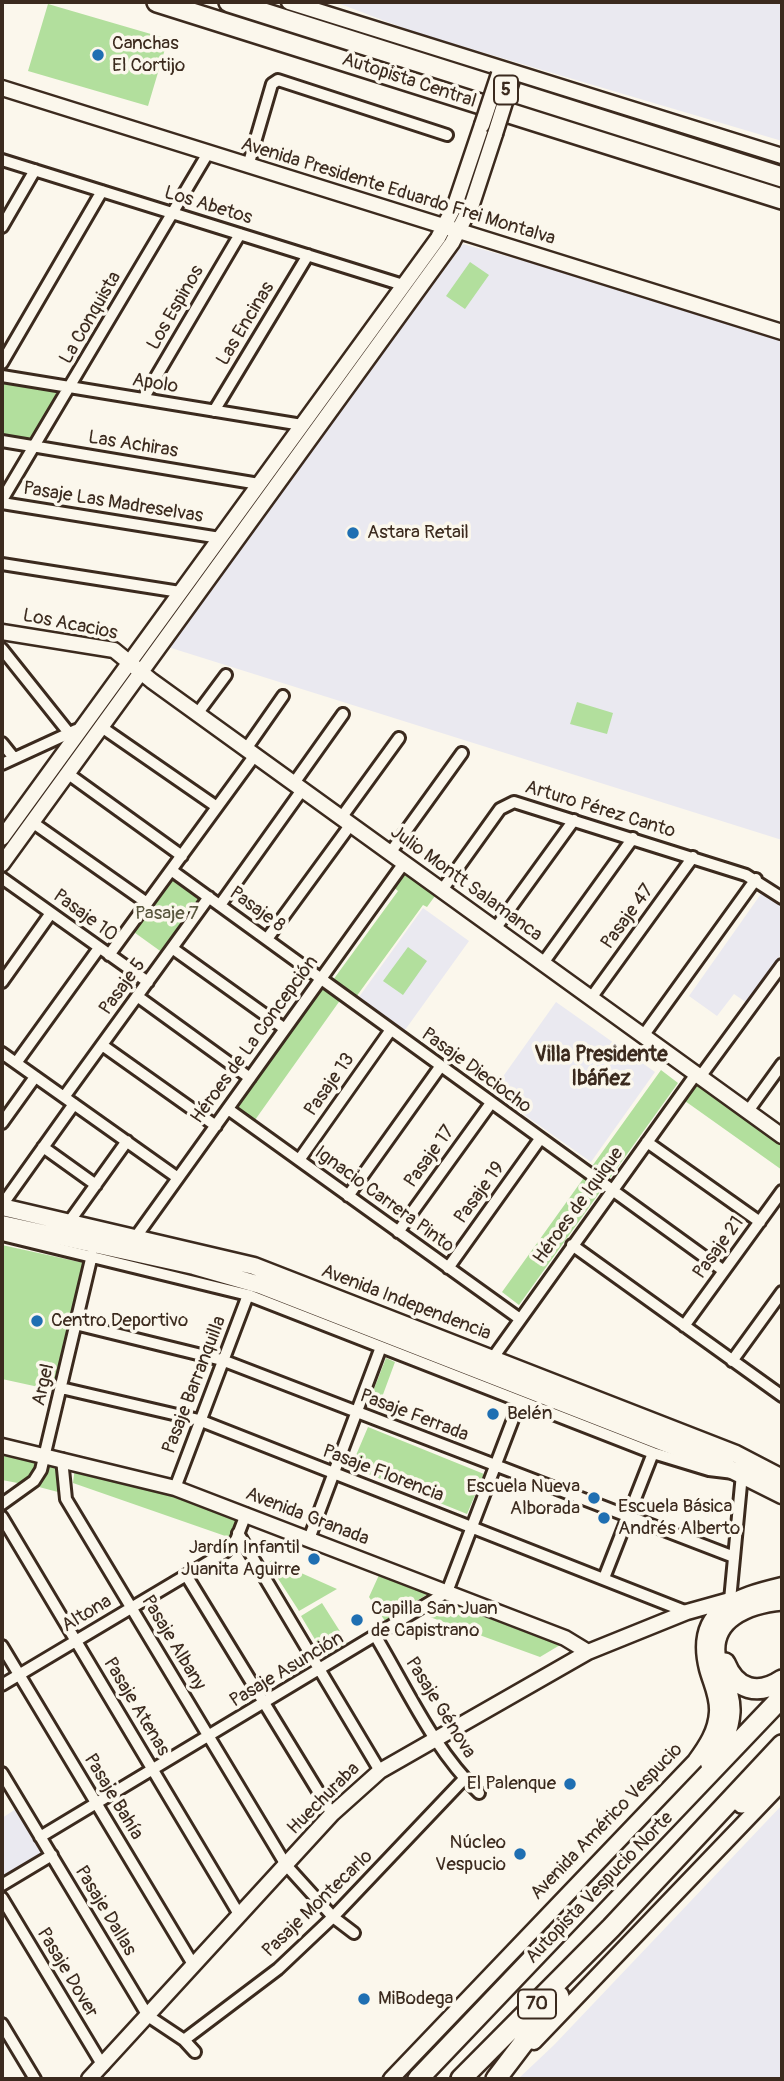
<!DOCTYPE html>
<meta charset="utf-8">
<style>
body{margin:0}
#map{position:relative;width:784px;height:2081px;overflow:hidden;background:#fbf7ec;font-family:Pangolin,sans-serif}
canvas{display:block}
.frame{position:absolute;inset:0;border:4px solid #3b2a1e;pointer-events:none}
</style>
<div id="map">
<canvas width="784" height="2081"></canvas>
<div class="frame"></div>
</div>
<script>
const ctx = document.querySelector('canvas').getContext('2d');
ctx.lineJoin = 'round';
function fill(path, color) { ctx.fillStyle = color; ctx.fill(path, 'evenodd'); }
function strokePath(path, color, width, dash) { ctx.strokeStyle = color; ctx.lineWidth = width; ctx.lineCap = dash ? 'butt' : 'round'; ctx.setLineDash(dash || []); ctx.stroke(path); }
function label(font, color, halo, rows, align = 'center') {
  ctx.font = font + ' Pangolin,sans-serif'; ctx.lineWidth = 7; ctx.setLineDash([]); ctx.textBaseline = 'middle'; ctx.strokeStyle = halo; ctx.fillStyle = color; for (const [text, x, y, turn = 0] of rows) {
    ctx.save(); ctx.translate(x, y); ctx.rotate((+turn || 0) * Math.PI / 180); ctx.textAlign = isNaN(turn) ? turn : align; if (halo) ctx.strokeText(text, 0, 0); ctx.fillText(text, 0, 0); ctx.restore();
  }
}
fill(new Path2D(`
 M 335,2 L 782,2 L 782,141 L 414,32 Z
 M 463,244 L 782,333 L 782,840 L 168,647 Z
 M 763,891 L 782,905 L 782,953 L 747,1003 L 734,994 L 717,1016 L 689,996 Z
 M 423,908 L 469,941 L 405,1030 L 359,997 Z
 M 556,1002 L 655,1072 L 591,1162 L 492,1092 Z
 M 782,1805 L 782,2079 L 518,2079 L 554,2045 Z
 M 19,1807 L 45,1850 L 43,1855 L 2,1881 L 2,1818 Z`), '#eae9f0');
fill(new Path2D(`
 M 48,4 L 168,39 L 148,106 L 28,71 Z
 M 470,262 L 489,275 L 465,309 L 446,296 Z
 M 2,382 L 61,391 L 32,441 L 2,436 Z
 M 577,702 L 613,713 L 607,734 L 570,724 Z
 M 403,870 L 435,890 L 435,896 L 427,907 L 423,905 L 356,997 L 333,980 L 398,891 L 392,886 Z
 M 171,875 L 203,899 L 163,953 L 131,930 Z
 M 408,947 L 427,961 L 403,995 L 383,981 Z
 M 319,984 L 341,999 L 255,1120 L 234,1104 Z
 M 661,1070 L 678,1083 L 519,1305 L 502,1292 Z
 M 698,1082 L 782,1142 L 782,1170 L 685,1101 Z
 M 2,1245 L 84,1263 L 57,1391 L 2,1379 Z
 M 386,1358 L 395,1362 L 378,1408 L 368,1404 Z
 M 368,1427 L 484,1474 L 467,1514 L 351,1467 Z
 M 2,1455 L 34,1462 L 34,1474 L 23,1484 L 2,1480 Z
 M 49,1465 L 57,1467 L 58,1492 L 39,1487 Z
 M 75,1467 L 130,1479 L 240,1516 L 231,1538 L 73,1483 Z
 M 272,1560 L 337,1589 L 299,1611 L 268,1563 Z
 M 379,1575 L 429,1593 L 385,1621 L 369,1597 Z
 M 445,1602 L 560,1645 L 540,1657 L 427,1616 Z
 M 322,1603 L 348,1644 L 326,1658 L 301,1616 Z`), '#b2df9d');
const street = new Path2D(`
 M 2,160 L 403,285
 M 248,166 L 272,84 L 278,80 L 447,135
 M 2,227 L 35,170
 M 2,363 L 102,191
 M 2,376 L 302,425
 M 143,399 L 240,234
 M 214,411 L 308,255
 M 2,441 L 259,484
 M 2,500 L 208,153
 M 2,503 L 220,538
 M 2,564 L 180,592
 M 2,649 L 69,733
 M 197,714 L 226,675
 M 100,726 L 217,807
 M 2,743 L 14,758
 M 246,749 L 283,696
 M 2,764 L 76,730
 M 67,773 L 182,856
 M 294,783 L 343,714
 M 341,818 L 399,738
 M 32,822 L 147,903
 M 390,853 L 462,753
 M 171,870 L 724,1271
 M 2,878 L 148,982
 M 442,890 L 500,809 L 514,802 L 746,875 L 782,898
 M 220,905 L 302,790
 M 495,929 L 574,820
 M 267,939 L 351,824
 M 172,948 L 285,1029
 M 109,955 L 255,755
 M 543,963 L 633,838
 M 2,982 L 51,913
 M 137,996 L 250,1078
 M 591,998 L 693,857
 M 643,1036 L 756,879
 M 102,1045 L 216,1126
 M 2,1053 L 178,1178
 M 16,1063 L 99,948
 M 700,1077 L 782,965
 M 64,1097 L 209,897
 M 228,1109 L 520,1319
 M 748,1111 L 782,1064
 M 2,1123 L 35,1077
 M 647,1142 L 760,1222
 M 43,1147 L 96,1185
 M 299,1160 L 390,1031
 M 348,1196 L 440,1067
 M 2,1205 L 74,1104
 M 69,1222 L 127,1141
 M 398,1232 L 491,1103
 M 2,1235 L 248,1295 L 653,1453 L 709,1470 L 742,1474 L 730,1600
 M 135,1238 L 404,863
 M 572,1245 L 782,1396
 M 448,1268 L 540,1139
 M 75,1324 L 222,1360 L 734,1557
 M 684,1326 L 782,1191
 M 492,1359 L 696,1074
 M 732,1361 L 782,1292
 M 61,1388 L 199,1420 L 687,1612
 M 62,1459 L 66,1499 L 286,1865 L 333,1917 L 354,1933
 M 175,1488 L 248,1295
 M 2,1504 L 34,1481 L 41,1470 L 92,1255
 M 2,1517 L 240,1916
 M 238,1533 L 380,1771
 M 309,1539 L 381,1347
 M 186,1575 L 332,1814
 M 604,1578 L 653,1453
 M 376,1637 C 407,1689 434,1750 479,1793
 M 2,1646 L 194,1966
 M 2,1685 L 225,1552 L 236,1540 L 246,1514
 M 2,1773 L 148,2016 L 184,2040 L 195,2052
 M 40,1837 L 447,1592 L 520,1401
 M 2,1885 L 52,1855
 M 2,1898 L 103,2066
 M 2,2024 L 35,2079
 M 184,2040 L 278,1969 L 333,1917 L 464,1779`);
const secondary = new Path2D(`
 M 289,2 L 782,156
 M 2,88 L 782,332
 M 2,632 L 114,650 L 152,681 L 782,1136
 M 2,838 L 438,238 L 455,205 L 482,125
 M 2,864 L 452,243 L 472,204 L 495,134
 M 2,1446 L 175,1488 L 565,1638 L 588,1652
 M 534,2042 L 782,1783
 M 89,2079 L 332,1814 L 380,1771 L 588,1652 L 687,1612 L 730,1600
 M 391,2079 L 695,1761 C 706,1746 716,1731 717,1712 C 718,1696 711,1684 707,1669 C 692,1609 736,1596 782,1585`);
const primary = new Path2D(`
 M 2,1207 L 254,1266 L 736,1454 L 782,1478
 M 2,1224 L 194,1266 L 260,1285 L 724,1466 L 782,1495`);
const highway = new Path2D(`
 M 157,2 L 782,199
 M 229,2 L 782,177
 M 725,1663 C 736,1690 758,1696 782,1680
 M 710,1762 C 720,1748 729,1730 730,1712 C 731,1693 720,1678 716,1660 C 707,1618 749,1603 782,1600
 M 742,1803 L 782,1768
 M 418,2079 L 782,1697
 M 461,2079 L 611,1928 L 782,1745
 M 496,2079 L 559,1996`);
strokePath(street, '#3b2a1e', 16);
strokePath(secondary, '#3b2a1e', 19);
strokePath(primary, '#3b2a1e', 21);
strokePath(highway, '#3b2a1e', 24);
strokePath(street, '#fbf7ec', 10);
strokePath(secondary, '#fbf7ec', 14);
strokePath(primary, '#fbf7ec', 16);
strokePath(highway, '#fbf7ec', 19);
const secondaryBridge = new Path2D(`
 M 482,125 L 499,74
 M 495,134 L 512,80`);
strokePath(secondaryBridge, '#3b2a1e', 19, []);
strokePath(secondaryBridge, '#fbf7ec', 14);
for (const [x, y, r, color] of [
 [98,55,7,"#1f6fb2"],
 [353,533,7,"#1f6fb2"],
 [37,1321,7,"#1f6fb2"],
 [493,1414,7,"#1f6fb2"],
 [594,1498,7,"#1f6fb2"],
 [604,1518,7,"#1f6fb2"],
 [314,1559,7,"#1f6fb2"],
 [357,1620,7,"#1f6fb2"],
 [570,1784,7,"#1f6fb2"],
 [520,1854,7,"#1f6fb2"],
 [364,1999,7,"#1f6fb2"]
]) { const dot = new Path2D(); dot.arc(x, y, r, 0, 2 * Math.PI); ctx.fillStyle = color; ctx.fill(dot); strokePath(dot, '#fbf7ec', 2.5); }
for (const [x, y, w] of [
 [506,90,24],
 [537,2004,38]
]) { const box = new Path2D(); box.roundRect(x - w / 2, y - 14.5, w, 29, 5); ctx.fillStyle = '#fbf7ec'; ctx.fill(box); strokePath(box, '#3b2a1e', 2); }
label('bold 18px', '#3b2a1e', null, [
 ["5",506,90],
 ["70",537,2004]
]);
label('19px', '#3b2a1e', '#fbf7ec', [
 ["Canchas",112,44],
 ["El Cortijo",112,66],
 ["Astara Retail",367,533],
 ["Centro Deportivo",51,1321],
 ["Belén",507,1414],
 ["Escuela Nueva",580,1487,"right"],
 ["Alborada",580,1509,"right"],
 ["Escuela Básica",618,1507],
 ["Andrés Alberto",618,1529],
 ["Jardín Infantil",300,1548,"right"],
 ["Juanita Aguirre",300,1570,"right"],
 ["Capilla San Juan",371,1609],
 ["de Capistrano",371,1631],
 ["El Palenque",556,1784,"right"],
 ["Núcleo",506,1843,"right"],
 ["Vespucio",506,1865,"right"],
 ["MiBodega",378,1999]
], 'left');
label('19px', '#3b2a1e', '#fbf7ec', [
 ["Autopista Central",409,81,18],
 ["Avenida Presidente Eduardo Frei Montalva",398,192,17],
 ["Los Abetos",208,206,17],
 ["Los Espinos",176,308,-60],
 ["La Conquista",91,318,-60],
 ["Las Encinas",246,324,-59],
 ["Apolo",155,384,9],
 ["Las Achiras",133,445,9],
 ["Pasaje Las Madreselvas",113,503,9],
 ["Los Acacios",70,625,11],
 ["Arturo Pérez Canto",600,810,17],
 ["Julio Montt Salamanca",466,884,36],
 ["Pasaje 8",257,910,36],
 ["Pasaje 10",85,916,36],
 ["Pasaje 47",628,917,-54],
 ["Pasaje 5",123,987,-54],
 ["Héroes de La Concepción",255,1040,-54],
 ["Pasaje Dieciocho",476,1071,36],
 ["Pasaje 13",330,1085,-55],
 ["Pasaje 17",430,1157,-54],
 ["Pasaje 19",480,1193,-54],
 ["Ignacio Carrera Pinto",384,1200,36],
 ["Héroes de Iquique",579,1206,-54],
 ["Pasaje 21",719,1248,-54],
 ["Avenida Independencia",406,1303,21],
 ["Argel",44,1385,-77],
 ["Pasaje Barranquilla",195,1385,-69],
 ["Pasaje Ferrada",414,1416,21],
 ["Pasaje Florencia",383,1474,21],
 ["Avenida Granada",307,1517,21],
 ["Altona",87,1614,-31],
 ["Pasaje Albany",173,1643,59],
 ["Pasaje Asunción",287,1670,-31],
 ["Pasaje Atenas",136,1707,59],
 ["Pasaje Génova",440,1708,58],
 ["Pasaje Bahía",113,1797,59],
 ["Huechuraba",324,1799,-45],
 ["Avenida Américo Vespucio",607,1822,-46],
 ["Autopista Vespucio Norte",600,1888,-46],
 ["Pasaje Montecarlo",318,1904,-44],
 ["Pasaje Dallas",105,1911,59],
 ["Pasaje Dover",67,1973,59]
]);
label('19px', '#59573e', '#fbf7ec', [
 ["Pasaje 7",167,914]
]);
label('bold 21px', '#3b2a1e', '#fbf7ec', [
 ["Villa Presidente",601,1056],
 ["Ibáñez",601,1080]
]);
</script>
